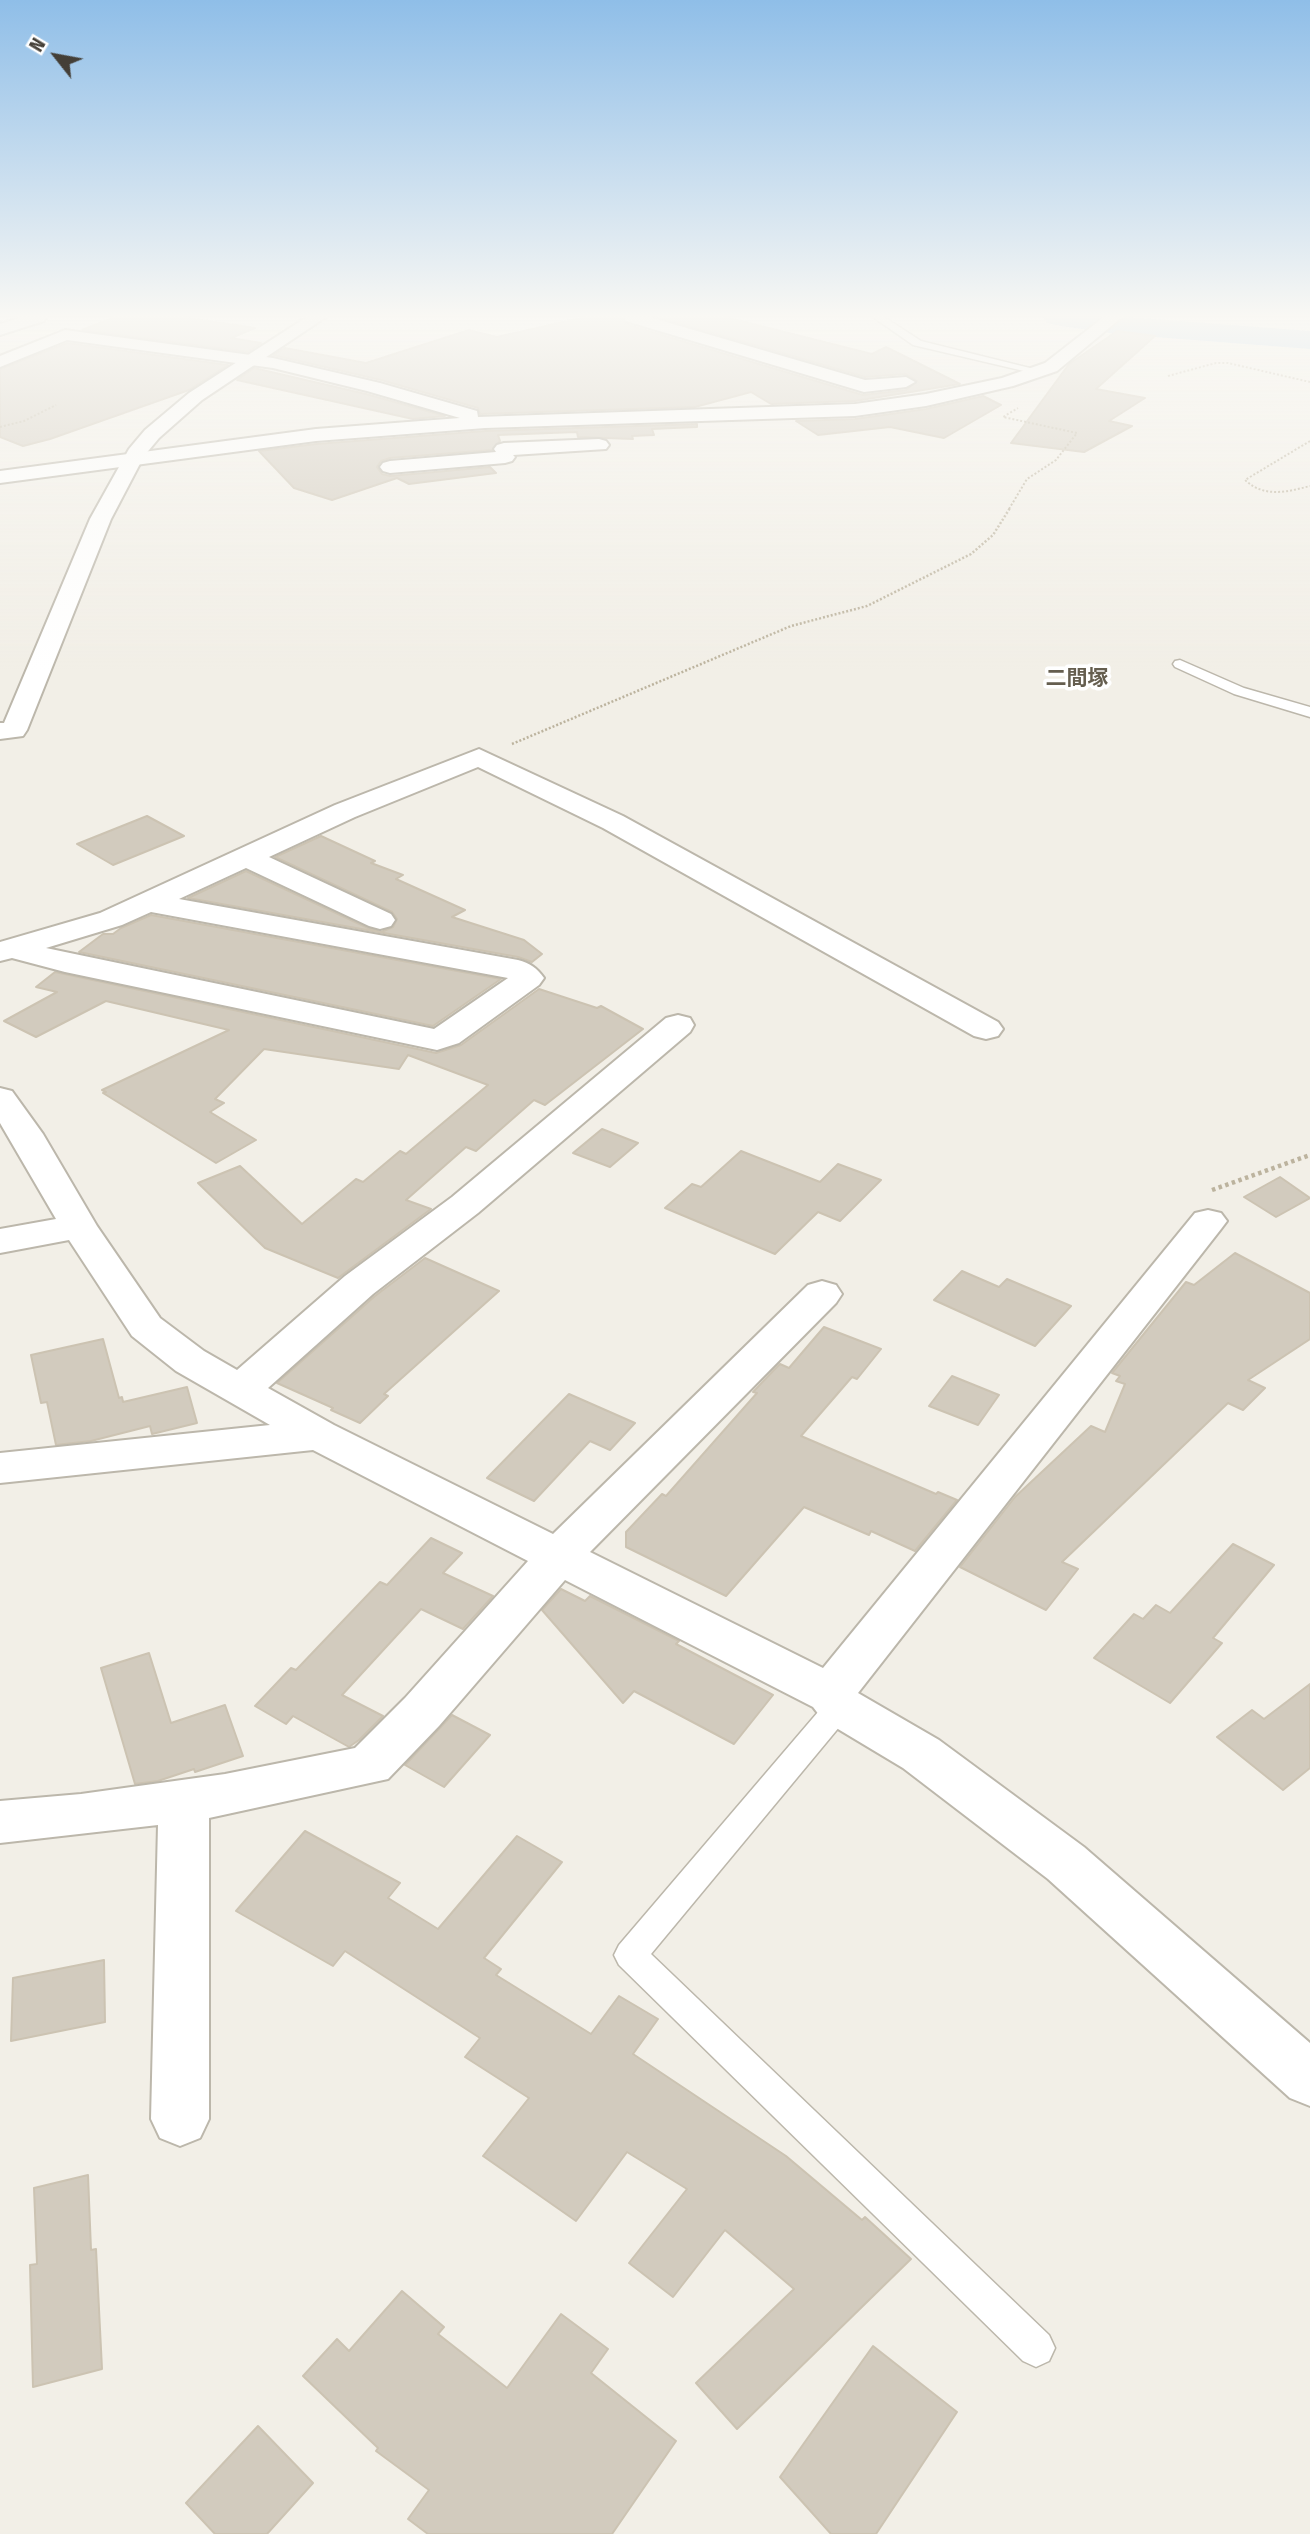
<!DOCTYPE html>
<meta charset="utf-8">
<style>
body{margin:0}
#map{position:relative;width:1310px;height:2534px;overflow:hidden;background:#f2efe7;font-family:"Fira Sans Condensed",sans-serif}
canvas{display:block}
.north{position:absolute;left:21px;top:21px;width:70px;height:70px;-webkit-text-stroke:5px #fff;paint-order:stroke;rotate:301deg;font-size:19px;font-weight:700;line-height:28px;text-align:center;color:#443f37}
.north::after{content:'';display:block;margin:auto;width:24px;height:32px;background:#443f37;clip-path:polygon(50% 0,100% 100%,50% 72%,0 100%)}
</style>
<div id="map">
<canvas width="1310" height="2534"></canvas>
<div class="north">N</div>
</div>
<script>
const ctx = document.querySelector('canvas').getContext('2d');
ctx.lineJoin = 'round';
function fill(path, color) { ctx.fillStyle = color; ctx.fill(path, 'evenodd'); }
function strokePath(path, color, width, dash) { ctx.strokeStyle = color; ctx.lineWidth = width; ctx.lineCap = dash ? 'butt' : 'round'; ctx.setLineDash(dash || []); ctx.stroke(path); }
function label(font, color, halo, rows, align = 'center') {
  ctx.font = font + ' "Fira Sans Condensed","Noto Sans JP",sans-serif'; ctx.lineWidth = 7; ctx.setLineDash([]); ctx.textBaseline = 'middle'; ctx.strokeStyle = halo; ctx.fillStyle = color; for (const [text, x, y, turn = 0] of rows) {
    ctx.save(); ctx.translate(x, y); ctx.rotate((+turn || 0) * Math.PI / 180); ctx.textAlign = isNaN(turn) ? turn : align; if (halo) ctx.strokeText(text, 0, 0); ctx.fillText(text, 0, 0); ctx.restore();
  }
}
fill(new Path2D(`
 M 1043,317 L 1128,317 L 1310,331 L 1310,349 L 1115,334 C 1094,329 1070,329 1047,323 Z`), '#aacce8');
const building = new Path2D(`
 M 115,317 L 181,317 L 255,328 L 231,338 L 261,343 L 248,352 L 82,330 Z
 M 585,317 L 621,317 L 625,324 L 863,395 L 906,390 L 917,381 L 906,374 L 865,377 L 658,317 L 725,317 L 872,354 L 886,347 L 960,384 L 855,401 L 771,404 L 751,392 L 695,407 L 480,414 L 478,408 L 381,380 L 273,355 L 285,348 L 366,363 L 469,330 L 497,337 Z
 M 1117,331 L 1155,336 L 1096,389 L 1145,398 L 1109,421 L 1132,426 L 1084,452 L 1011,443 L 1069,364 Z
 M 67,343 L 228,365 L 189,390 L 50,439 L 23,446 L 0,437 L 0,369 Z
 M 254,368 L 366,394 L 445,416 L 413,419 L 237,380 Z
 M 983,396 L 1001,405 L 944,438 L 890,427 L 818,435 L 796,421 L 855,419 L 926,409 Z
 M 697,424 L 697,427 L 652,429 L 654,435 L 632,436 L 633,439 L 578,437 L 577,432 L 498,435 L 500,441 L 492,450 L 390,458 L 381,461 L 377,467 L 382,474 L 390,476 L 490,467 L 496,473 L 409,484 L 397,478 L 332,500 L 294,488 L 259,451 L 316,444 L 485,431 Z
 M 147,816 L 184,836 L 113,865 L 77,844 Z
 M 321,836 L 375,861 L 371,863 L 403,875 L 396,879 L 465,910 L 452,917 L 524,940 L 542,954 L 532,962 L 518,957 L 188,898 L 246,871 L 368,928 L 381,932 L 393,927 L 397,919 L 392,912 L 275,857 Z
 M 151,915 L 501,979 L 433,1026 L 79,952 L 103,934 L 113,934 L 121,928 Z
 M 55,972 L 436,1053 L 461,1045 L 539,989 L 597,1008 L 601,1006 L 643,1029 L 545,1105 L 534,1100 L 476,1151 L 466,1147 L 406,1200 L 431,1209 L 338,1278 L 265,1248 L 198,1183 L 240,1166 L 302,1224 L 356,1179 L 363,1182 L 400,1151 L 406,1154 L 488,1085 L 408,1055 L 399,1069 L 264,1049 L 215,1099 L 224,1103 L 210,1112 L 256,1140 L 216,1163 L 103,1093 L 106,1092 L 102,1090 L 229,1030 L 106,1001 L 36,1037 L 4,1021 L 57,992 L 36,987 Z
 M 602,1129 L 638,1143 L 610,1167 L 573,1153 Z
 M 741,1151 L 820,1182 L 838,1164 L 881,1180 L 840,1221 L 818,1212 L 775,1254 L 665,1208 L 692,1184 L 701,1187 Z
 M 1280,1177 L 1310,1198 L 1276,1217 L 1244,1197 Z
 M 1235,1253 L 1310,1293 L 1310,1339 L 1248,1380 L 1265,1388 L 1243,1410 L 1228,1403 L 1062,1562 L 1078,1569 L 1046,1610 L 960,1567 L 1015,1497 L 1091,1426 L 1105,1432 L 1125,1384 L 1116,1381 L 1120,1376 L 1112,1373 L 1186,1282 L 1194,1285 Z
 M 425,1258 L 499,1291 L 384,1394 L 388,1396 L 360,1423 L 331,1410 L 333,1408 L 277,1383 L 375,1296 Z
 M 962,1271 L 999,1287 L 1007,1279 L 1071,1306 L 1035,1346 L 934,1300 Z
 M 824,1327 L 881,1349 L 857,1379 L 852,1377 L 801,1436 L 936,1494 L 938,1492 L 957,1500 L 915,1551 L 871,1531 L 869,1535 L 804,1507 L 726,1596 L 626,1547 L 626,1532 L 662,1494 L 666,1496 L 757,1393 L 753,1392 L 773,1371 L 780,1364 L 789,1368 Z
 M 103,1339 L 119,1398 L 122,1397 L 123,1402 L 187,1387 L 197,1423 L 152,1434 L 150,1426 L 91,1441 L 56,1445 L 47,1402 L 41,1403 L 31,1355 Z
 M 952,1376 L 999,1395 L 978,1425 L 929,1406 Z
 M 569,1394 L 635,1423 L 610,1450 L 590,1441 L 534,1501 L 487,1478 Z
 M 431,1538 L 462,1553 L 443,1573 L 493,1596 L 463,1629 L 421,1609 L 342,1695 L 383,1716 L 359,1740 L 349,1747 L 293,1716 L 286,1724 L 255,1706 L 291,1668 L 296,1670 L 380,1582 L 387,1585 Z
 M 1233,1544 L 1274,1565 L 1213,1638 L 1222,1643 L 1170,1703 L 1094,1658 L 1134,1614 L 1143,1619 L 1156,1605 L 1170,1613 Z
 M 561,1589 L 585,1601 L 590,1596 L 679,1641 L 676,1644 L 773,1695 L 734,1744 L 634,1691 L 623,1703 L 542,1610 Z
 M 149,1653 L 171,1723 L 225,1705 L 243,1756 L 195,1772 L 194,1769 L 158,1781 L 135,1784 L 101,1668 Z
 M 1310,1684 L 1310,1768 L 1283,1790 L 1217,1737 L 1252,1710 L 1264,1719 Z
 M 452,1715 L 490,1735 L 444,1787 L 405,1765 Z
 M 305,1831 L 400,1883 L 388,1898 L 438,1929 L 517,1836 L 562,1862 L 484,1958 L 501,1969 L 496,1975 L 591,2034 L 619,1996 L 658,2019 L 633,2054 L 786,2156 L 862,2220 L 865,2217 L 911,2259 L 737,2429 L 696,2383 L 794,2289 L 725,2230 L 673,2297 L 629,2263 L 687,2189 L 627,2152 L 576,2221 L 483,2156 L 529,2098 L 465,2057 L 480,2038 L 345,1951 L 333,1966 L 236,1911 Z
 M 104,1960 L 105,2022 L 11,2041 L 13,1978 Z
 M 88,2175 L 91,2250 L 96,2249 L 102,2369 L 33,2387 L 30,2265 L 37,2264 L 34,2188 Z
 M 402,2291 L 444,2327 L 438,2334 L 507,2388 L 561,2314 L 608,2349 L 591,2373 L 676,2441 L 612,2534 L 428,2534 L 408,2519 L 429,2490 L 376,2451 L 378,2448 L 303,2376 L 337,2339 L 349,2351 Z
 M 873,2346 L 957,2412 L 876,2534 L 831,2534 L 780,2477 Z
 M 258,2426 L 313,2483 L 267,2534 L 215,2534 L 186,2503 Z`);
fill(building, '#d2cbbe');
strokePath(building, '#ccc3b2', 2);
const service = new Path2D(`
 M 873,317 L 884,317 L 921,341 L 1046,372 L 1041,375 L 913,345 Z
 M 1180,660 L 1244,688 L 1310,707 L 1310,717 L 1234,694 L 1175,667 L 1173,664 L 1175,661 Z
 M 840,1695 L 850,1698 L 854,1706 L 850,1714 L 651,1954 L 1049,2335 L 1055,2348 L 1049,2361 L 1036,2367 L 1023,2361 L 619,1965 L 614,1955 L 619,1945 L 830,1698 Z`);
const minor = new Path2D(`
 M 22,317 L 46,317 L 44,321 L 0,335 L 0,324 Z
 M 624,317 L 649,317 L 865,380 L 906,377 L 915,382 L 906,387 L 864,392 L 626,321 Z
 M 1104,317 L 1121,318 L 1057,371 L 1013,386 L 926,406 L 855,416 L 485,428 L 316,441 L 0,483 L 0,471 L 316,429 L 460,418 L 367,391 L 273,368 L 67,340 L 0,367 L 0,356 L 65,330 L 273,358 L 380,383 L 477,411 L 478,417 L 855,404 L 926,394 L 1002,378 L 1045,363 Z
 M 599,439 L 606,441 L 609,445 L 606,449 L 513,455 L 515,457 L 512,461 L 505,463 L 390,473 L 383,471 L 380,467 L 383,463 L 390,461 L 496,452 L 494,449 L 497,445 L 504,443 Z
 M 479,749 L 623,816 L 998,1022 L 1003,1029 L 998,1036 L 986,1039 L 974,1036 L 603,828 L 478,767 L 355,817 L 269,857 L 391,914 L 395,920 L 391,926 L 380,929 L 369,926 L 246,868 L 179,899 L 518,960 C 530,963 537,968 544,978 L 539,985 L 459,1043 L 437,1050 L 65,972 L 12,958 L 0,961 L 0,942 L 100,913 L 335,805 ZM 151,912 L 508,978 L 434,1029 L 46,948 L 122,925 Z
 M 678,1015 L 690,1018 L 694,1025 L 690,1032 L 478,1213 L 373,1294 L 268,1388 L 334,1425 L 553,1534 L 808,1285 L 822,1281 L 836,1285 L 842,1294 L 836,1303 L 590,1552 L 823,1668 L 1195,1213 L 1208,1210 L 1221,1213 L 1227,1221 L 1221,1229 L 858,1693 L 939,1740 L 1084,1847 L 1310,2043 L 1310,2106 L 1290,2098 L 1048,1879 L 903,1768 L 823,1720 L 813,1707 L 565,1580 L 439,1726 L 388,1779 L 209,1818 L 209,2119 L 200,2138 L 180,2146 L 160,2138 L 151,2119 L 158,1825 L 0,1843 L 0,1801 L 81,1794 L 225,1774 L 355,1748 L 405,1698 L 528,1561 L 313,1450 L 0,1483 L 0,1453 L 270,1425 L 176,1371 L 132,1336 L 69,1240 L 0,1253 L 0,1229 L 56,1219 L 0,1123 L 0,1088 L 12,1091 L 43,1134 L 97,1226 L 160,1318 L 204,1351 L 237,1370 L 345,1276 L 452,1197 L 666,1018 Z`);
const tertiary = new Path2D(`
 M 307,317 L 326,317 L 202,400 L 159,438 L 144,456 L 111,519 L 27,730 L 23,736 L 0,739 L 0,723 L 4,723 L 90,519 L 129,449 L 145,430 L 189,393 Z
 M 1105,317 L 1123,317 L 1113,323 L 1107,322 Z`);
strokePath(service, '#bcb7ab', 3);
strokePath(minor, '#bcb7ab', 4);
strokePath(tertiary, '#bcb7ab', 4);
strokePath(new Path2D(`
 M 1168,376 L 1216,363 L 1228,363 L 1310,382
 M 0,427 L 24,421 L 56,405
 M 1310,441 L 1245,480 C 1264,498 1287,492 1310,486
 M 1009,509 L 1027,479 L 1056,460 L 1077,433 L 1003,417 L 1018,408`), '#bcb39e', 2, [2, 2]);
strokePath(new Path2D(`
 M 512,744 L 791,626 L 867,606 L 971,554 L 993,535 L 1010,508`), '#bcb39e', 2.5, [2, 2]);
strokePath(new Path2D(`
 M 1212,1190 L 1310,1155`), '#bcb39e', 4.5, [3.5, 3.5]);
fill(service, '#fff');
fill(minor, '#fff');
fill(tertiary, '#fff');
const sky = ctx.createLinearGradient(0, 0, 0, 672);
sky.addColorStop(0, '#8fbee8');
sky.addColorStop(0.47, '#f9f8f4');
sky.addColorStop(1, '#f9f8f400');
ctx.fillStyle = sky;
ctx.fillRect(0, 0, 1310, 672);
label('bold 21px', '#655e4f', '#fff', [
 ["二間塚",1077,679]
]);
</script>
